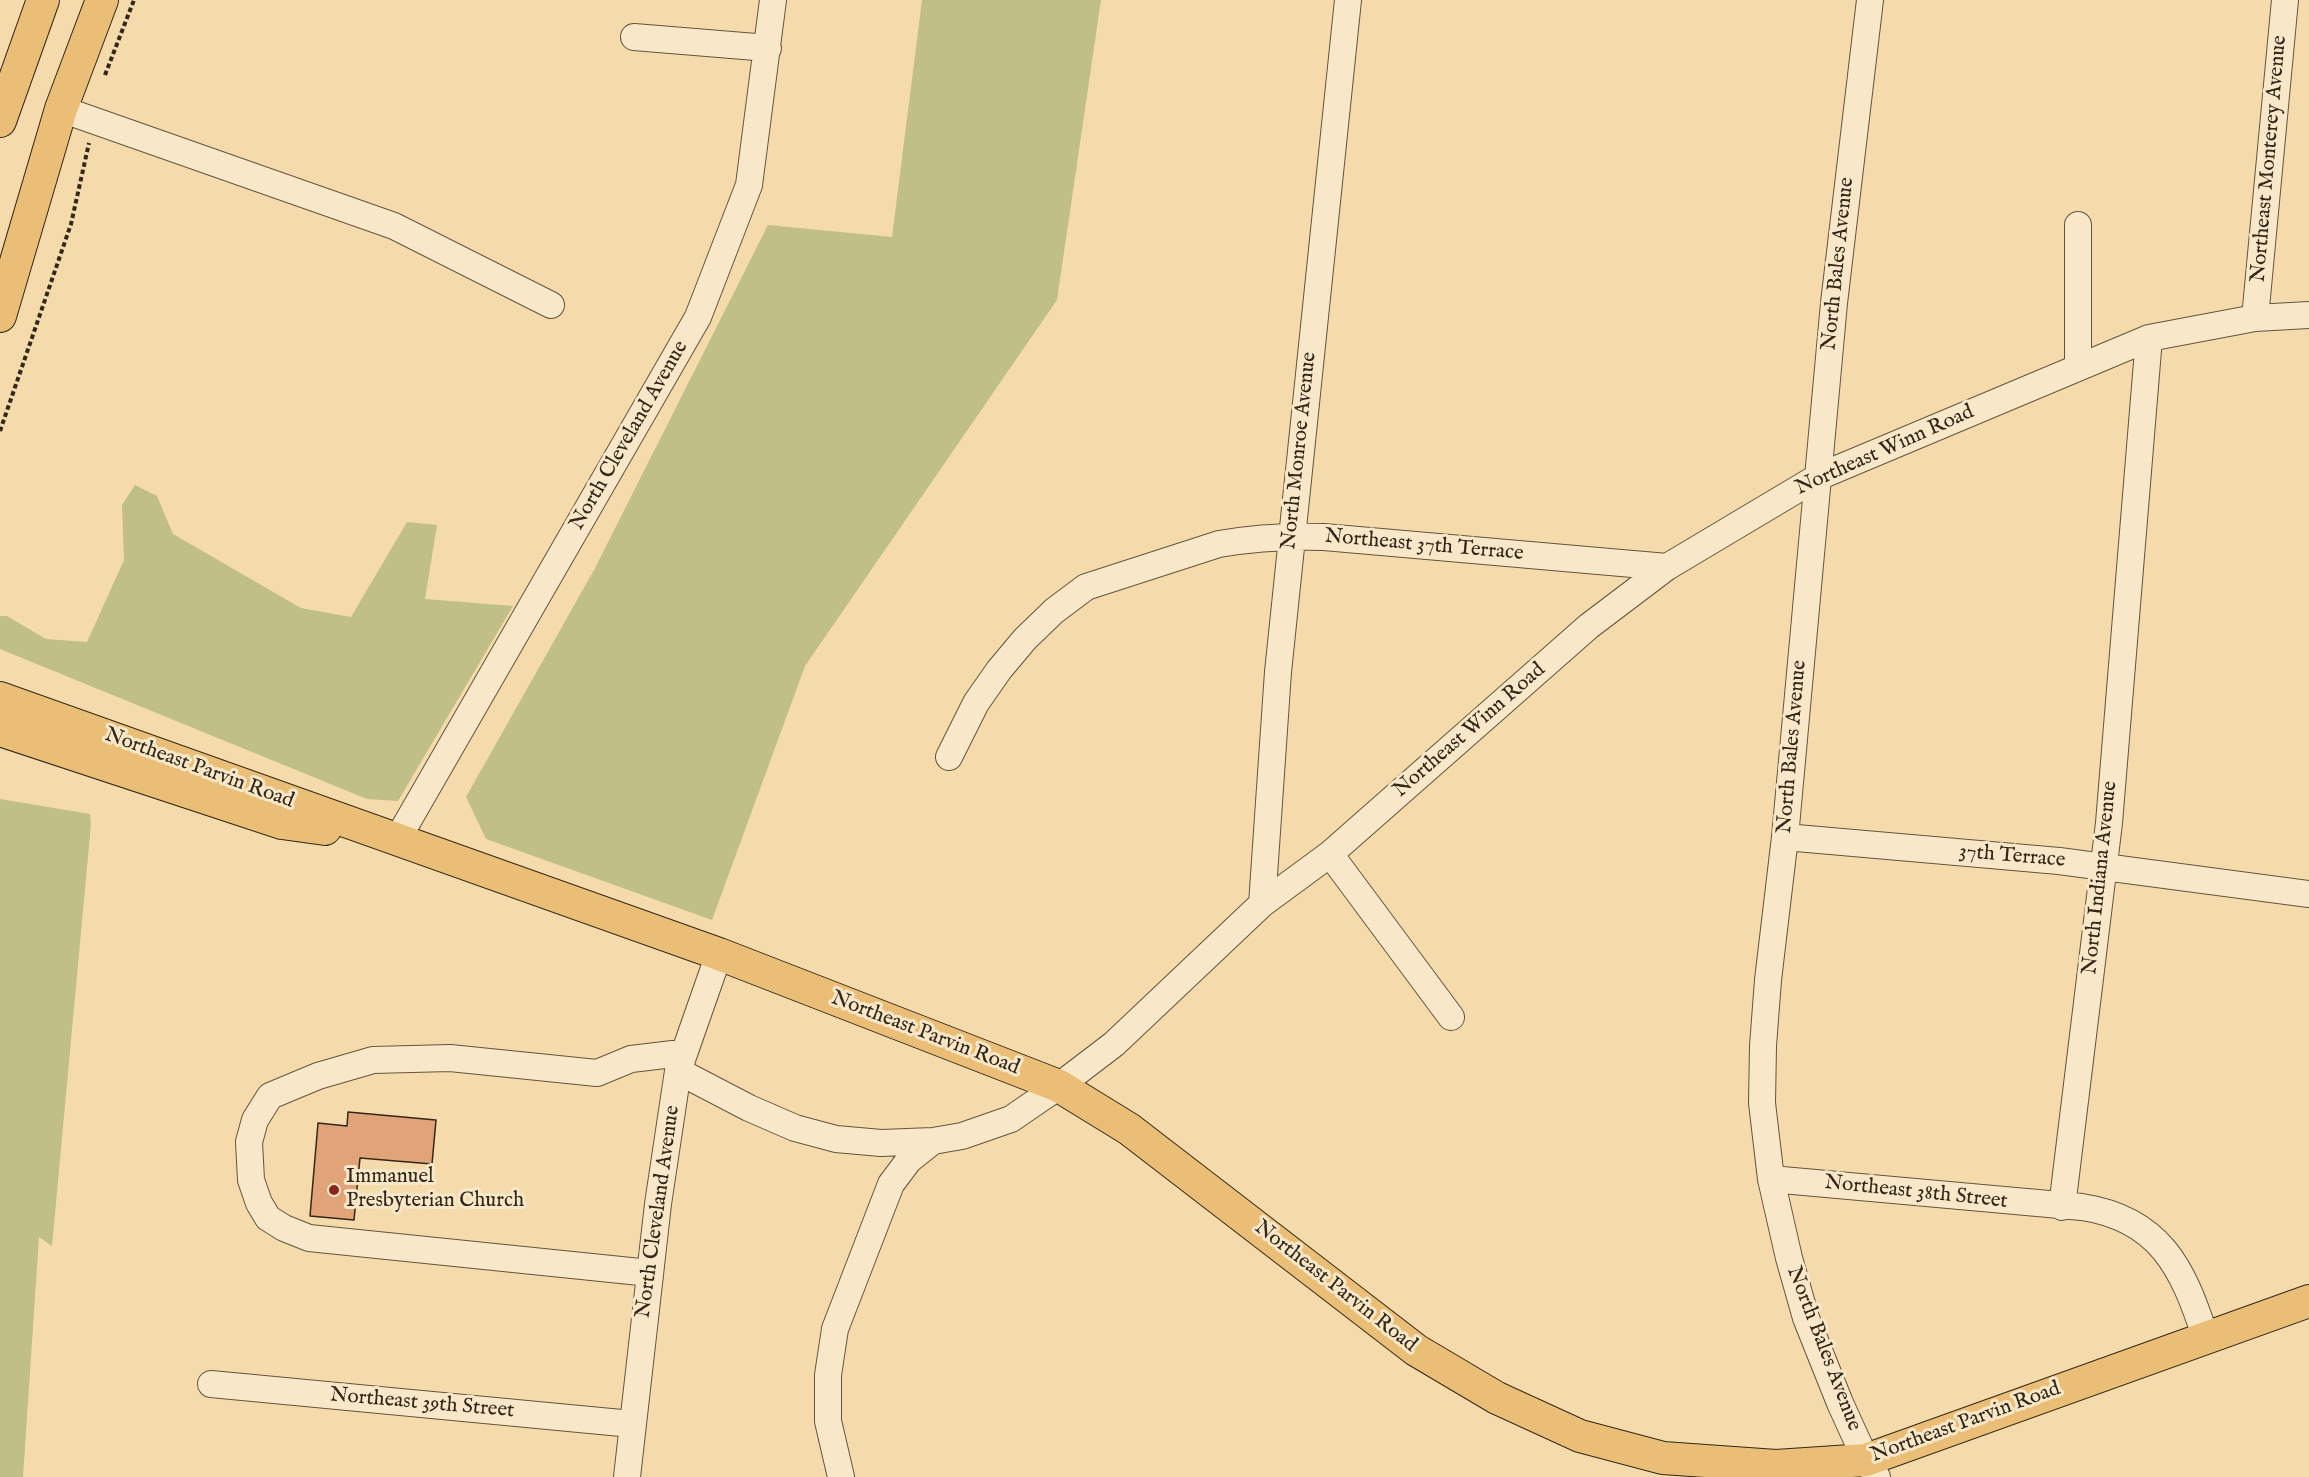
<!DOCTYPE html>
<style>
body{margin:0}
canvas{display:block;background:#f5dbac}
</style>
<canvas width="2309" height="1477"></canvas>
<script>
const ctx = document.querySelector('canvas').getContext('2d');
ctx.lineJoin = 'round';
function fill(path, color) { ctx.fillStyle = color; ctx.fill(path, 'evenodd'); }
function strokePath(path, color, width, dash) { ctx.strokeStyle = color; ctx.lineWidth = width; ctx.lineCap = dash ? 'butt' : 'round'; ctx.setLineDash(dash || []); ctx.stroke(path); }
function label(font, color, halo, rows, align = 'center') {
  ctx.font = font + ' "IM FELL English",serif'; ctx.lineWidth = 6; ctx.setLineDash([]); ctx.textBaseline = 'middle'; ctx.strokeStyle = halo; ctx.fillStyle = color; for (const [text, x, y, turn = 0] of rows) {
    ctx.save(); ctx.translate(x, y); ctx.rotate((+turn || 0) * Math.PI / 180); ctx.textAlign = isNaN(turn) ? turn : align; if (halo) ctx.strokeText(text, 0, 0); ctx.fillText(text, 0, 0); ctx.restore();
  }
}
fill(new Path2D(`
 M 922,0 L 1101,0 L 1057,300 L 805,666 L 712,920 L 486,839 L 466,797 L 594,570 L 768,225 L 892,237 Z
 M 135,485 L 157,496 L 173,534 L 301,608 L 351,617 L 407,522 L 437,525 L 425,599 L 513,606 L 398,801 L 367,799 L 0,649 L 0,616 L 7,616 L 46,639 L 87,642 L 124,560 L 122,505 Z
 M 0,799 L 90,814 L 91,824 L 52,1246 L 39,1237 L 23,1477 L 0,1477 Z`), '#bfbf87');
const building = new Path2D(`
 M 348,1112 L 436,1120 L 432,1164 L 360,1158 L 354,1220 L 310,1216 L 318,1123 L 347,1126 Z`);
fill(building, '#e1a478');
strokePath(building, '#322718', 1.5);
const minor = new Path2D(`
 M 1870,0 L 1834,303 L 1785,837 L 1768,980 L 1763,1046 L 1762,1103 L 1771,1179 L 1789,1258 L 1806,1318 L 1840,1403 L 1866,1460 L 1877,1477
 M 634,37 L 768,48
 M 61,109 L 394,226 L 551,305
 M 2255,318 L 2285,0
 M 2078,367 L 2078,225
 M 949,757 L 976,703 L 999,670 L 1025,639 L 1054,611 L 1086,587 L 1219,544 C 1254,538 1289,536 1324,537 L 1667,567
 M 1785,837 L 2059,861 L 2309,894
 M 397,840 L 698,317 L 749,185 L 773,0
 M 1330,854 L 1451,1017
 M 1262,904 L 1278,672 L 1348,0
 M 678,1071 L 749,1108 L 795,1128 L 836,1139 L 881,1143 L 933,1141 L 962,1136 L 1011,1119 L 1059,1086 L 1114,1044 L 1262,904 L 1330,854 L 1589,626 L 1667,567 L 1818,477 L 2149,338 L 2255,318 L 2309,315
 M 1771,1179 L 2082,1207 C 2160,1219 2183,1268 2205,1336
 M 2062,1207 L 2109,823 L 2149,338
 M 650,1273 L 309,1238 L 284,1228 L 268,1218 L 259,1203 L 251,1180 L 249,1142 L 255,1120 L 270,1096 L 318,1076 L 373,1060 L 450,1058 L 597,1073 L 631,1059 L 673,1054 L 682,1060
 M 211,1384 L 632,1424
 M 627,1477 L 658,1204 L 678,1071 L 719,954
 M 841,1477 L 828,1421 L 828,1375 L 835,1329 L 891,1184 L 909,1160 L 933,1141`);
const major = new Path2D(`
 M 0,121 L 43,0
 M 0,316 L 61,109 L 102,0
 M 0,698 L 719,954 L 1059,1086 L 1129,1129 L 1416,1350 L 1497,1398 L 1580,1436 L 1663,1458 L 1776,1466 L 1866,1460 L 2309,1301
 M 0,730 L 282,823 L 325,829`);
strokePath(minor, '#63543d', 28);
strokePath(major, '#322718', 34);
strokePath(new Path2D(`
 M 105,75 L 134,0
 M 0,431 L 71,224 L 89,143`), '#322718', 4, [4.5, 3]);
strokePath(minor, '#f8e8c9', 26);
strokePath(major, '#eabe76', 32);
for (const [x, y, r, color] of [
 [334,1190,6,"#8f2418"]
]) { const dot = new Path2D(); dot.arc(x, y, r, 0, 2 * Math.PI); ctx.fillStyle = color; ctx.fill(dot); strokePath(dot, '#f8e8c9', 2); }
label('21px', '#322718', '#f8e8c9', [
 ["Northeast Monterey Avenue",2270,159,-85],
 ["North Bales Avenue",1839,264,-84],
 ["North Cleveland Avenue",630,436,-60],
 ["North Monroe Avenue",1300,451,-84],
 ["Northeast Winn Road",1885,451,-24],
 ["Northeast 37th Terrace",1424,546,5],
 ["Northeast Winn Road",1470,731,-41],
 ["North Bales Avenue",1793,747,-85],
 ["Northeast Parvin Road",199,769,20],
 ["37th Terrace",2012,857,5],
 ["North Indiana Avenue",2101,878,-84],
 ["Northeast Parvin Road",925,1034,21],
 ["Northeast 38th Street",1916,1193,6],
 ["North Cleveland Avenue",659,1212,-82],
 ["Northeast Parvin Road",1335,1287,38],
 ["North Bales Avenue",1823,1349,69],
 ["Northeast 39th Street",422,1404,5],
 ["Northeast Parvin Road",1966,1423,-20]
]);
label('21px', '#322718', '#f8e8c9', [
 ["Immanuel",346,1178],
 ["Presbyterian Church",346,1202]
], 'left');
</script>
